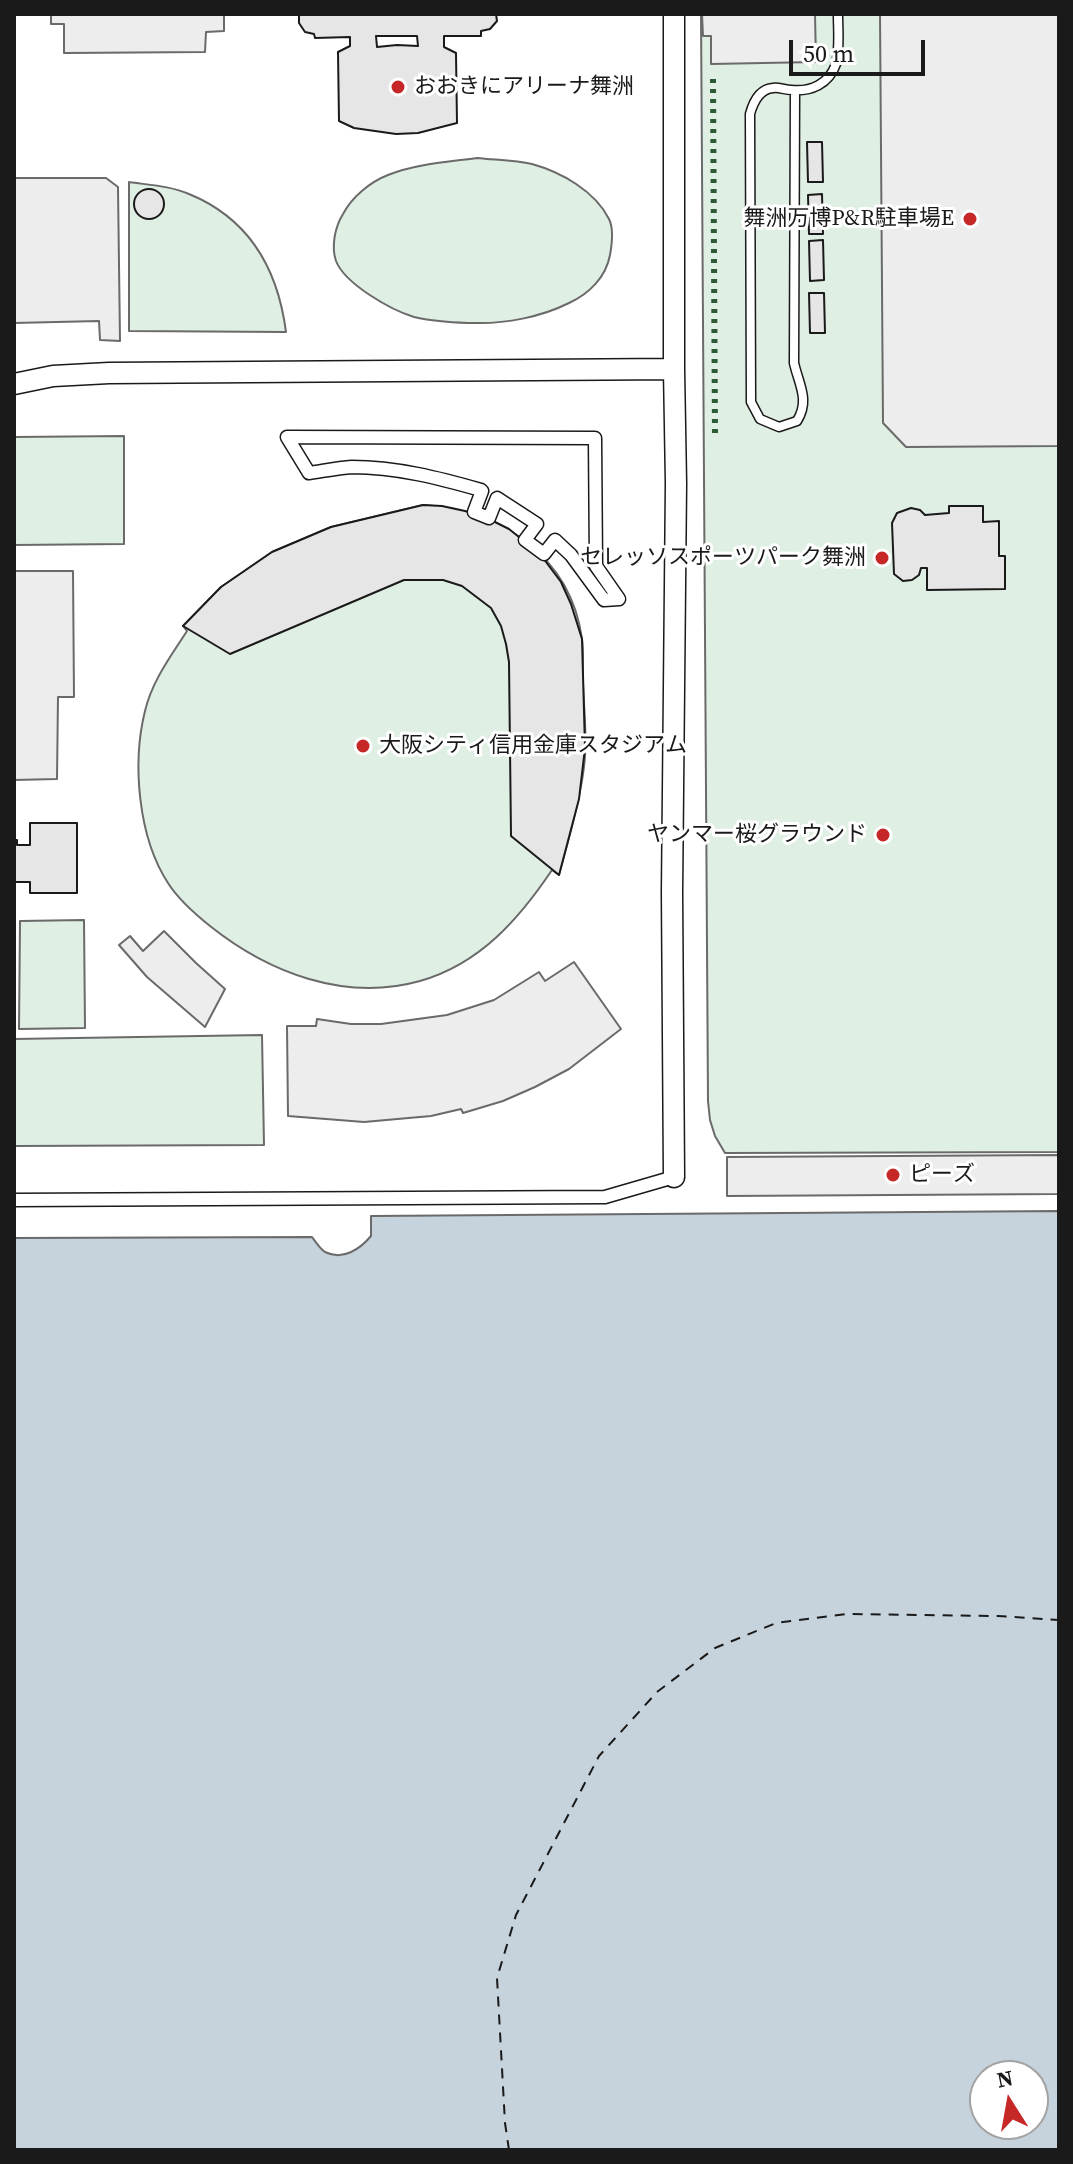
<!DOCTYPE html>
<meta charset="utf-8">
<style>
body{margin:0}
#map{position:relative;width:1073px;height:2164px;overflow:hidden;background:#fff;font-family:"Source Serif 4",serif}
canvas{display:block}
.frame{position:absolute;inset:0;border:16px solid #1a1a1a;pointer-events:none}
.north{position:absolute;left:969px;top:2060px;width:80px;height:80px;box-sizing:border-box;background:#fff;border:2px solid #a3a3a3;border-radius:50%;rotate:349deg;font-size:22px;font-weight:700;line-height:32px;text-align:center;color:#1a1a1a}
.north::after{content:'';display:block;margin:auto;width:28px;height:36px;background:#c62828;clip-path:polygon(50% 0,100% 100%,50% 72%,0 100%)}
.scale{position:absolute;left:789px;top:40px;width:136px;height:36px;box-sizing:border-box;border:4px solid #1a1a1a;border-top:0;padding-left:10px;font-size:24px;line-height:28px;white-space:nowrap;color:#1a1a1a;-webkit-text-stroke:6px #fff;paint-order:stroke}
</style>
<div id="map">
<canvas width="1073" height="2164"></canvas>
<div class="frame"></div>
<div class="north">N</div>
<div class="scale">50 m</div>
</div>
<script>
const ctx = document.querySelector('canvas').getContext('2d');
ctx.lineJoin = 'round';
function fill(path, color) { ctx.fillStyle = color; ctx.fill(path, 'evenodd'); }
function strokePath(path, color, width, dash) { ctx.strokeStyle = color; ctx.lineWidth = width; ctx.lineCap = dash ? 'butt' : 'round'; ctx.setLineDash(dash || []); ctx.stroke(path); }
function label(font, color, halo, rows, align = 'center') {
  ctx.font = font + ' "Source Serif 4","Noto Sans JP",serif'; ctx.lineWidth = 6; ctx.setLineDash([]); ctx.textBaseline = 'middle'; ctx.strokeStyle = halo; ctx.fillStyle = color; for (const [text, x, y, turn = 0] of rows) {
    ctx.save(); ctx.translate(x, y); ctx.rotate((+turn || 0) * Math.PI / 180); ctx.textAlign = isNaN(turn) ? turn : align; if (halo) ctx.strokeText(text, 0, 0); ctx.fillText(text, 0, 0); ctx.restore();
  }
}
const green = new Path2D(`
 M 701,14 L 1059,14 L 1059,1152 L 725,1153 L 715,1136 L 710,1120 L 708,1101 Z
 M 477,158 C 495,160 515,160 532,164 C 561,172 595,191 609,219 C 614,229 612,244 610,255 C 606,277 589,294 569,303 C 541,317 505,324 474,323 C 459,323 429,321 414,317 C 391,310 345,284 336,261 C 331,246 335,227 343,214 C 352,197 370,182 388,175 C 416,164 447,162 477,158 Z
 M 129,182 C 149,185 171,186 189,194 C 250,219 278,270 286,332 L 129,331 Z
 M 124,436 L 124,544 L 14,545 L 14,437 Z
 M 423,505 C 500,509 571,557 582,639 C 584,653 582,668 583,682 C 584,713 588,743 583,774 C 578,808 568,841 559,875 L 552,870 C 519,919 480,964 420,981 C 345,1002 269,973 210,926 C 195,914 178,899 168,883 C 138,837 132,763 145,711 C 152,681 171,656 187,631 L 183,626 L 221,587 L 272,552 L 331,527 Z
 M 84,920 L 85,1028 L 19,1029 L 20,921 Z
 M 262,1035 L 264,1145 L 14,1146 L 14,1039 Z`);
fill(green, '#e0efe3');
strokePath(green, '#6a6a6a', 2);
const parking = new Path2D(`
 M 51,14 L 224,14 L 224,31 L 206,32 L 205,52 L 64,53 L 64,24 L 51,24 Z
 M 702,14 L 815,14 L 816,62 L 711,64 L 711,36 L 703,36 Z
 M 880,14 L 1059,14 L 1059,446 L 906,447 L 883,423 Z
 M 14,178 L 106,178 L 118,187 L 120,341 L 100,340 L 99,321 L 14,323 Z
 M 14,571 L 73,571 L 74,697 L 58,697 L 57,779 L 14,780 Z
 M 164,931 L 196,963 L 225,989 L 205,1027 L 147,977 L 119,945 L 130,936 L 143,951 Z
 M 574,962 L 621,1029 L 569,1069 L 535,1087 L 503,1101 L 463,1113 L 461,1109 L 431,1116 L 364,1122 L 288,1116 L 287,1026 L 316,1026 L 317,1019 L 351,1024 L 381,1024 L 447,1015 L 494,1000 L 539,972 L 545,981 Z
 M 1059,1155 L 1059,1194 L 727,1196 L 727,1157 Z`);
fill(parking, '#ededed');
strokePath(parking, '#6a6a6a', 2);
const water = new Path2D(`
 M 1059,1211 L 1059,2150 L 14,2150 L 14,1238 L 312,1237 C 315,1241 320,1249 325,1252 C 343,1261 360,1249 371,1236 L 371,1216 ZM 985,2076 L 1033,2076 L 1033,2124 L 985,2124 Z`);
fill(water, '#c6d2dc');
strokePath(water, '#6a6a6a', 2);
strokePath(new Path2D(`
 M 509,2150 L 505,2123 L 497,1978 L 516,1915 L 599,1756 L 657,1692 L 715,1648 L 776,1623 L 846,1614 L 998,1616 L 1059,1620`), '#1a1a1a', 2, [10, 8]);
const building = new Path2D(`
 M 299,14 L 496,14 L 497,21 L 490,29 L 481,31 L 481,36 L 444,36 L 444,47 L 456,53 L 457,123 L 418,133 L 396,134 L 354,128 L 339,121 L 338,52 L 350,46 L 350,37 L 315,38 L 314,34 L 305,32 L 299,23 ZM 376,36 L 417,36 L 418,46 L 397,45 L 377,47 Z
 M 807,142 L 822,142 L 823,182 L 808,182 Z
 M134 204a15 15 0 1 1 30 0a15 15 0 1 1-30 0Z
 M 822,194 L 823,234 L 809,234 L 808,195 Z
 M 823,240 L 824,280 L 810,281 L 809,241 Z
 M 809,293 L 824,293 L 825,333 L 810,333 Z
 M 423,505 L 442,506 L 465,511 L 485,517 L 509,529 L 540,554 L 561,582 L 571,604 L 582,639 L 585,748 L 579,799 L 559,875 L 511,836 L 509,662 L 506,644 L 501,626 L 491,608 L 462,586 L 443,580 L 404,580 L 230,654 L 183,626 L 221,587 L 272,552 L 331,527 Z
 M 949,506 L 983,506 L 983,522 L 999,521 L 999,556 L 1005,556 L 1005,589 L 927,590 L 927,568 L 921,568 L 919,575 L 912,580 L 903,581 L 894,574 L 892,523 L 897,513 L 911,508 L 920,510 L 925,515 L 949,513 Z
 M 30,823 L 77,823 L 77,893 L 30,893 L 30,882 L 14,882 L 14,840 L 17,840 L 17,845 L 30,845 Z`);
fill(building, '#e6e6e6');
strokePath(building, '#1a1a1a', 2);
const service = new Path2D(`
 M 795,91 L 794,363 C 799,385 810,400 797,421 L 779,427 L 760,419 L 751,402 L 750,114 C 753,103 759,89 773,88 C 778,87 786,90 791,90 C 811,92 829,84 836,64 C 840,49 838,30 838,14`);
const pedestrian = new Path2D(`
 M 287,437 L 595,438 L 596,566 L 619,599 L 604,600 L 571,555 L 555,540 L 544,554 L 525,540 L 537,524 L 497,498 L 489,518 L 474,512 L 482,491 L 481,490 C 439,478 396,467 352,467 C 338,468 323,471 309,473 Z
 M 14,1200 L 605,1197 L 674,1177`);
const tertiary = new Path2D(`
 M 674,14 L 674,369 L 676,483 L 672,892 L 674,1177
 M 14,384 L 53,376 L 109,373 L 674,369`);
strokePath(service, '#1a1a1a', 11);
strokePath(pedestrian, '#1a1a1a', 15);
strokePath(tertiary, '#1a1a1a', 23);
strokePath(service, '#fff', 8);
strokePath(pedestrian, '#fff', 12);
strokePath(tertiary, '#fff', 20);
strokePath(new Path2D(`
 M 713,79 L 715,434`), '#2b5a34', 6, [4, 6]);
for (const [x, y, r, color] of [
 [398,87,8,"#c62828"],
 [970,219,8,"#c62828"],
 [882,558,8,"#c62828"],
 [363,746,8,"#c62828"],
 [883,835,8,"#c62828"],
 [893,1175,8,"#c62828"]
]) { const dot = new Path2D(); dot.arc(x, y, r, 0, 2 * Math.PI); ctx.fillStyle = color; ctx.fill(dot); strokePath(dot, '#fff', 3); }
label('22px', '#1a1a1a', '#fff', [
 ["おおきにアリーナ舞洲",414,87],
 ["舞洲万博P&R駐車場E",954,219,"right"],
 ["セレッソスポーツパーク舞洲",866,558,"right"],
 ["大阪シティ信用金庫スタジアム",379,746],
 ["ヤンマー桜グラウンド",867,835,"right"],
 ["ピーズ",909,1175]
], 'left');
</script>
